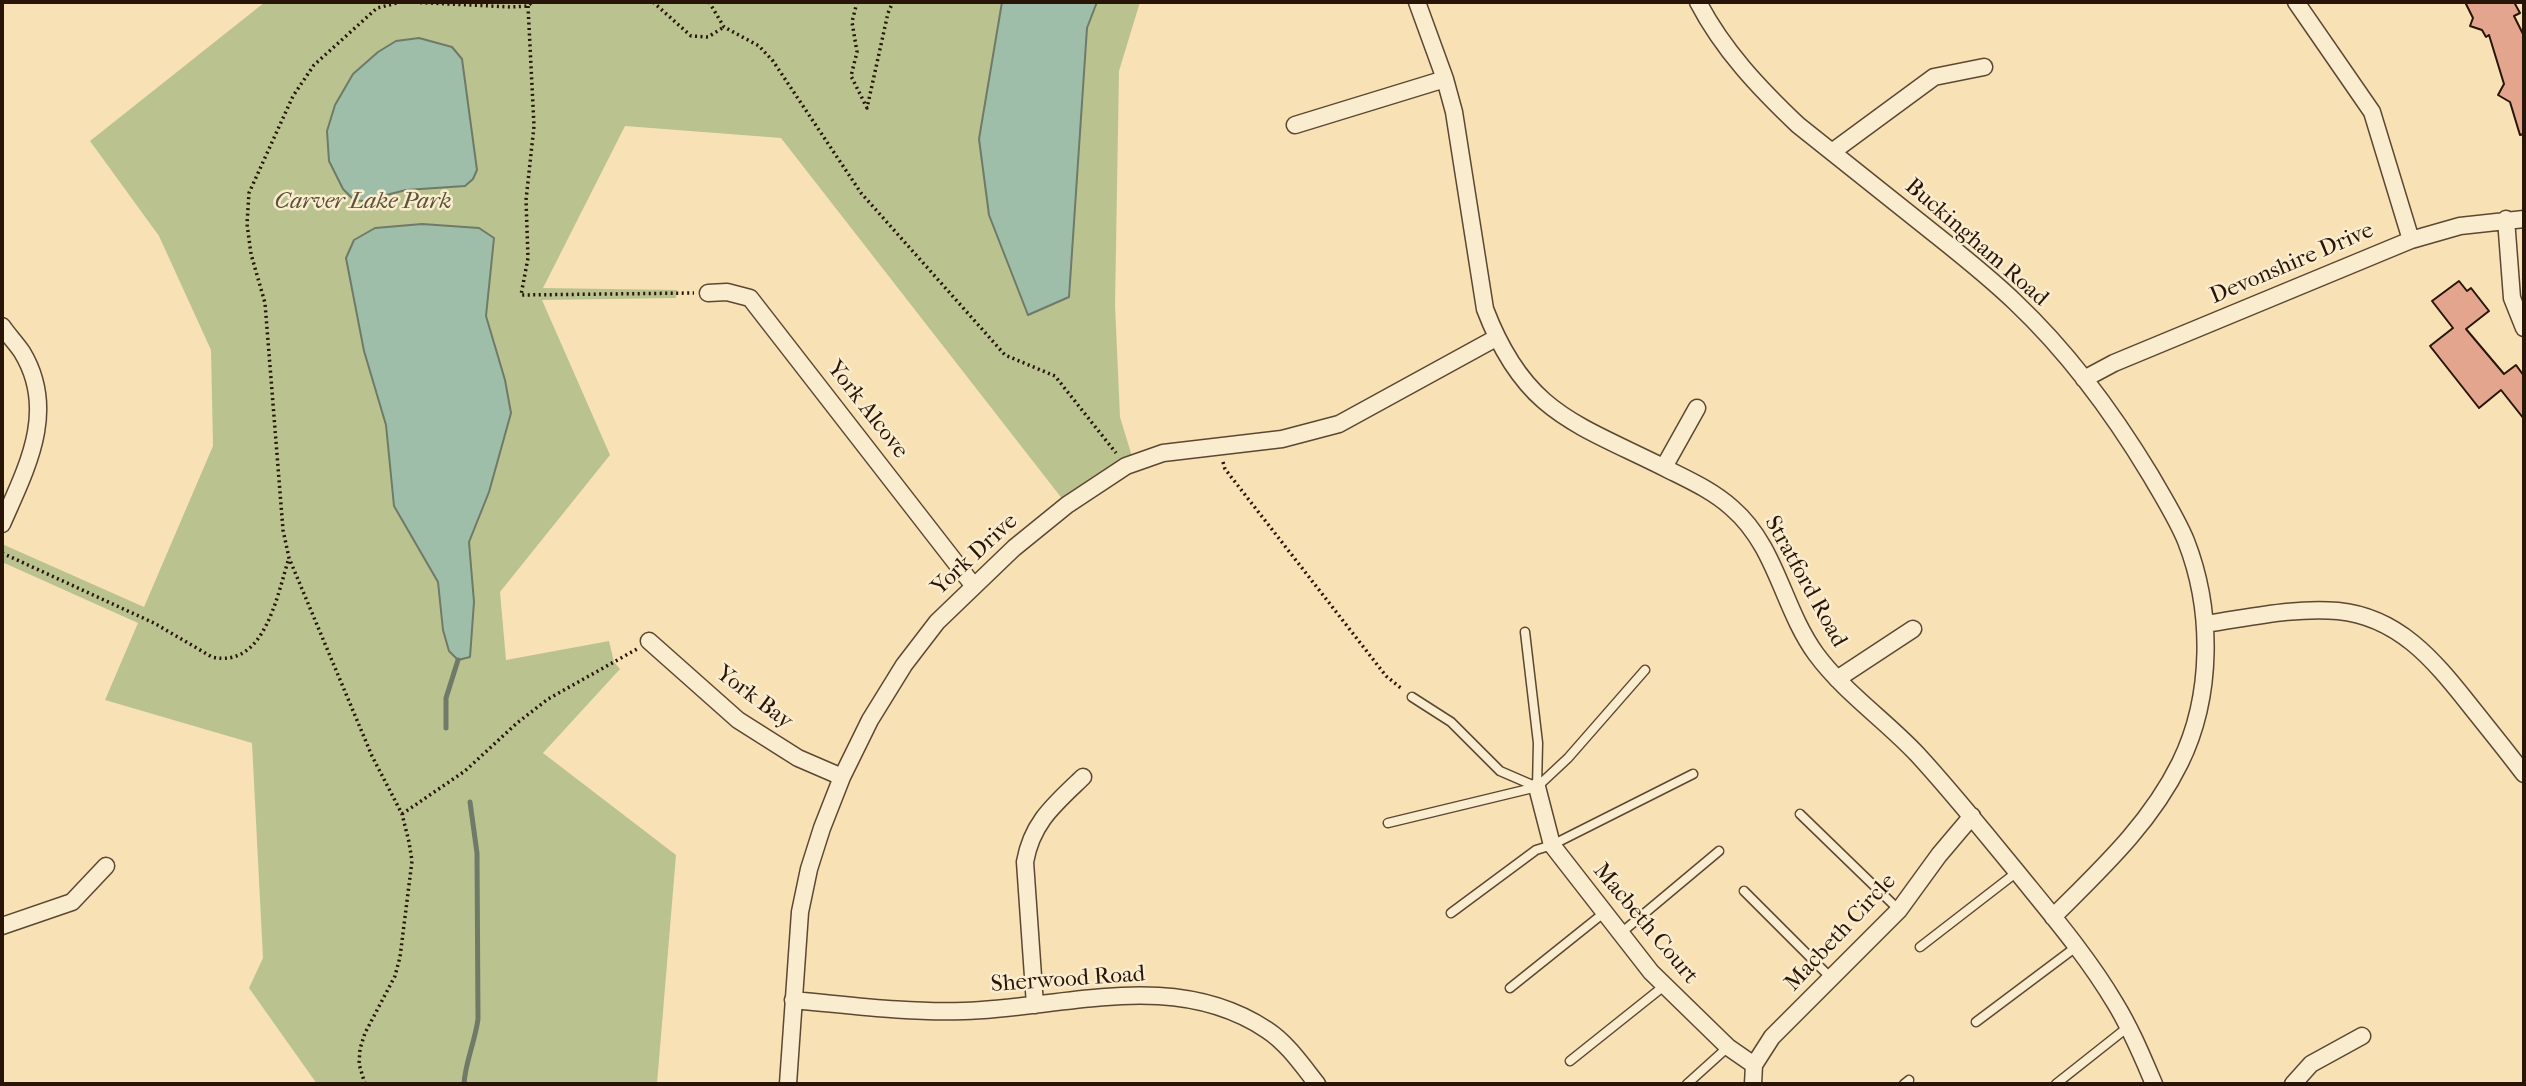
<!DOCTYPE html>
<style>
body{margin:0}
#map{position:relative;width:2526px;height:1086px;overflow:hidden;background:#f7e1b5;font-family:"IM FELL French Canon",serif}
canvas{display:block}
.frame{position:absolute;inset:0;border:4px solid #281507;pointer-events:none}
</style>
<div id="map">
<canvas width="2526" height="1086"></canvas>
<div class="frame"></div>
</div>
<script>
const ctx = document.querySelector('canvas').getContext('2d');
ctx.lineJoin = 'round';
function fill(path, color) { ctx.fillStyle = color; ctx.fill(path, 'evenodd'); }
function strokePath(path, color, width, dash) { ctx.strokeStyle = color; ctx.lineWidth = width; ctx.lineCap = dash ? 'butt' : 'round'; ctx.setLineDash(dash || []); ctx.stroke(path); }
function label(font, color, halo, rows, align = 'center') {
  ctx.font = font + ' "IM FELL French Canon",serif'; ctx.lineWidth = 5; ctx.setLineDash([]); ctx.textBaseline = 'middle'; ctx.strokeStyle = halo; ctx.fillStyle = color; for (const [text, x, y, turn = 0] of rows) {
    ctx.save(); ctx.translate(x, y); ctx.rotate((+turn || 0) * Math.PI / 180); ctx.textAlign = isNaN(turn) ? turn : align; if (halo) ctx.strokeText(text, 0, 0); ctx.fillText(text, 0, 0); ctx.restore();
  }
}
fill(new Path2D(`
 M 265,2 L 1140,2 L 1119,71 L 1115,305 L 1120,417 L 1134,463 L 1067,505 L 781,138 L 625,126 L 543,288 L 677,290 L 676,298 L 542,300 L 610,455 L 500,592 L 506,660 L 609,641 L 614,662 L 620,669 L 543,753 L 676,855 L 657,1084 L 317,1084 L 249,988 L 263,958 L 252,743 L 105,700 L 138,623 L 2,562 L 2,544 L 144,607 L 213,446 L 211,350 L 159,236 L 90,141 Z`), '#bac38f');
const water = new Path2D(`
 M 1002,2 L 1097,2 L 1087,28 L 1069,297 L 1028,315 L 989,215 L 979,139 Z
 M 419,38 L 452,47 L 462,59 L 477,170 L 473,179 L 465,186 L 406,190 L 363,201 L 354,200 L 343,189 L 329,161 L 327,131 L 335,105 L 353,74 L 378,52 L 396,41 Z
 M 422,224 L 479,228 L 494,238 L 486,316 L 505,380 L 511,413 L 489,492 L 469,542 L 474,602 L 470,657 L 458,660 L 449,651 L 443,630 L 438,582 L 394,506 L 386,425 L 364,351 L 346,258 L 354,240 L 375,228 Z`);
fill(water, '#9ebea9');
strokePath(water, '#6f7a68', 2);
strokePath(new Path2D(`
 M 446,728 L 446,698 L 458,660
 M 464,1084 C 465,1063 475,1042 478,1019 L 477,853 L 470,802`), '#6f7a68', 5);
const building = new Path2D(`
 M 2465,2 L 2514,2 L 2520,13 L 2514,16 L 2524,36 L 2524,134 L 2520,135 L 2510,102 L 2498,95 L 2504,84 L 2489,35 L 2486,37 L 2482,30 L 2470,26 L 2473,18 Z
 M 2459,281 L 2467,291 L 2471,288 L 2489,311 L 2466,329 L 2504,374 L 2516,365 L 2524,376 L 2524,419 L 2501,390 L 2479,408 L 2430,346 L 2453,328 L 2432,301 Z`);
fill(building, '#e4a58e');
strokePath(building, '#281507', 2);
const lane = new Path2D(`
 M 1412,697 L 1451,722 L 1500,771 L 1537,787 L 1538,743 L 1525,632
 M 1800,814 L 1899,910
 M 1388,823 L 1537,787 L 1568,758 L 1645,670
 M 1744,891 L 1831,978
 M 1451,913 L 1536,850 L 1552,845 L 1693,774
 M 1621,933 L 1719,851
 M 1920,947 L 2017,872
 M 1510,988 L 1605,912
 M 1976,1022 L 2076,947
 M 1570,1061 L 1664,986
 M 1687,1084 L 1728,1047
 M 1904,1084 L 1909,1080
 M 2056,1084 L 2128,1027`);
const street = new Path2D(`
 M 1417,2 L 1445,79 L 1454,112 L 1485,309 C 1525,414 1576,423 1669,470 C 1691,481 1713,491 1732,508 C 1777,547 1782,607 1816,654 C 1844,692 1885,720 1917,754 C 1952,792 1984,832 2017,872 C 2051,914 2087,956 2115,1003 C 2131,1029 2142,1056 2154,1084
 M 1698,2 C 1723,50 1759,88 1798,125 C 1841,159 1883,193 1926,227 C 1956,251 1987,275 2015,302 C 2069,353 2113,413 2151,476 C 2163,497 2177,519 2186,541 C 2213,610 2213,696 2180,763 C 2150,824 2101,869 2053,917
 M 2296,2 L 2372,112 L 2411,240
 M 1295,125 L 1445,79
 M 1832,152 L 1934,77 L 1984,67
 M 2506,219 L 2512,298 L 2524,328
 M 708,293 L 727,292 L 750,298 L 973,585
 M 2,326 C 8,335 16,343 22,352 C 58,411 26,469 2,524
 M 2084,379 L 2114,363 L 2411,240 L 2460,226 L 2524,219
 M 1664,467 L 1697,408
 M 2205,624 C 2248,618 2294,607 2338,611 C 2398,617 2433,659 2468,703 C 2487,727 2506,750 2524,774
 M 649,641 L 738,720 L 798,758 L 842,777
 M 1837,679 L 1913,629
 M 1537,787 L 1552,845 L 1651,972 L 1728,1047 L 1754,1065
 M 2,926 L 72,902 L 106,866
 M 793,1000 C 849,1005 907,1013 964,1011 C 1064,1008 1174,968 1267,1030 C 1287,1043 1302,1065 1317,1084
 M 1035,1005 L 1025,862 C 1032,822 1055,804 1083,777
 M 788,1084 L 800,912 L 809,869 L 822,828 L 842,777 L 870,720 L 904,665 L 937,622 L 1014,548 L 1067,505 L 1126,466 L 1163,453 L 1282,439 L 1339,424 L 1496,338
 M 1753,1084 L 1754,1065 L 1772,1037 L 1899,910 L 1939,855 L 1972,816
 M 2293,1084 L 2311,1064 L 2362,1036`);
strokePath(lane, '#5c4832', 11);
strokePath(street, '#5c4832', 19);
strokePath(new Path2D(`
 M 409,2 L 511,7 L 528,6 L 532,2
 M 653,2 L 691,36 L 708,37 L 724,27
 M 709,2 L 724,27 L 759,46 L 773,61 L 861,193 L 1005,355 L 1055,376 L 1116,453
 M 857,2 L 852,22 L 857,52 L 851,76 L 867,108 L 888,13 L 893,2
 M 528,6 L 534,126 L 526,200 L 528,258 L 521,295 L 694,293
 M 1223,462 L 1225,469 L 1386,676 L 1402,689
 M 2,553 L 154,623 L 212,657 C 265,669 277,595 289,558
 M 402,814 L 465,771 L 517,723 L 548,699 L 637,649
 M 365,1084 L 359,1064 L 360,1049 L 365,1033 L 395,976 L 400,957 L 412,861 L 409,842 L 402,814 L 372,756 L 289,558 L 283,530 L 265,303 L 251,254 L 247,224 L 249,193 L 293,96 L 314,65 L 377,8 L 401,2`), '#281507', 3.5, [2, 3.5]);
strokePath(lane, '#faeccf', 8);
strokePath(street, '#faeccf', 16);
label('italic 23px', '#5b5237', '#faeccf', [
 ["Carver Lake Park",363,202]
]);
label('23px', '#281507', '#faeccf', [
 ["Buckingham Road",1976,243,41],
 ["Devonshire Drive",2292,264,-23],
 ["York Alcove",867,410,52],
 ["York Drive",975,555,-43],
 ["Stratford Road",1805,582,61],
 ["York Bay",754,698,37],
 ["Macbeth Court",1645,924,50],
 ["Macbeth Circle",1841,933,-47],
 ["Sherwood Road",1068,980,-4]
]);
</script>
